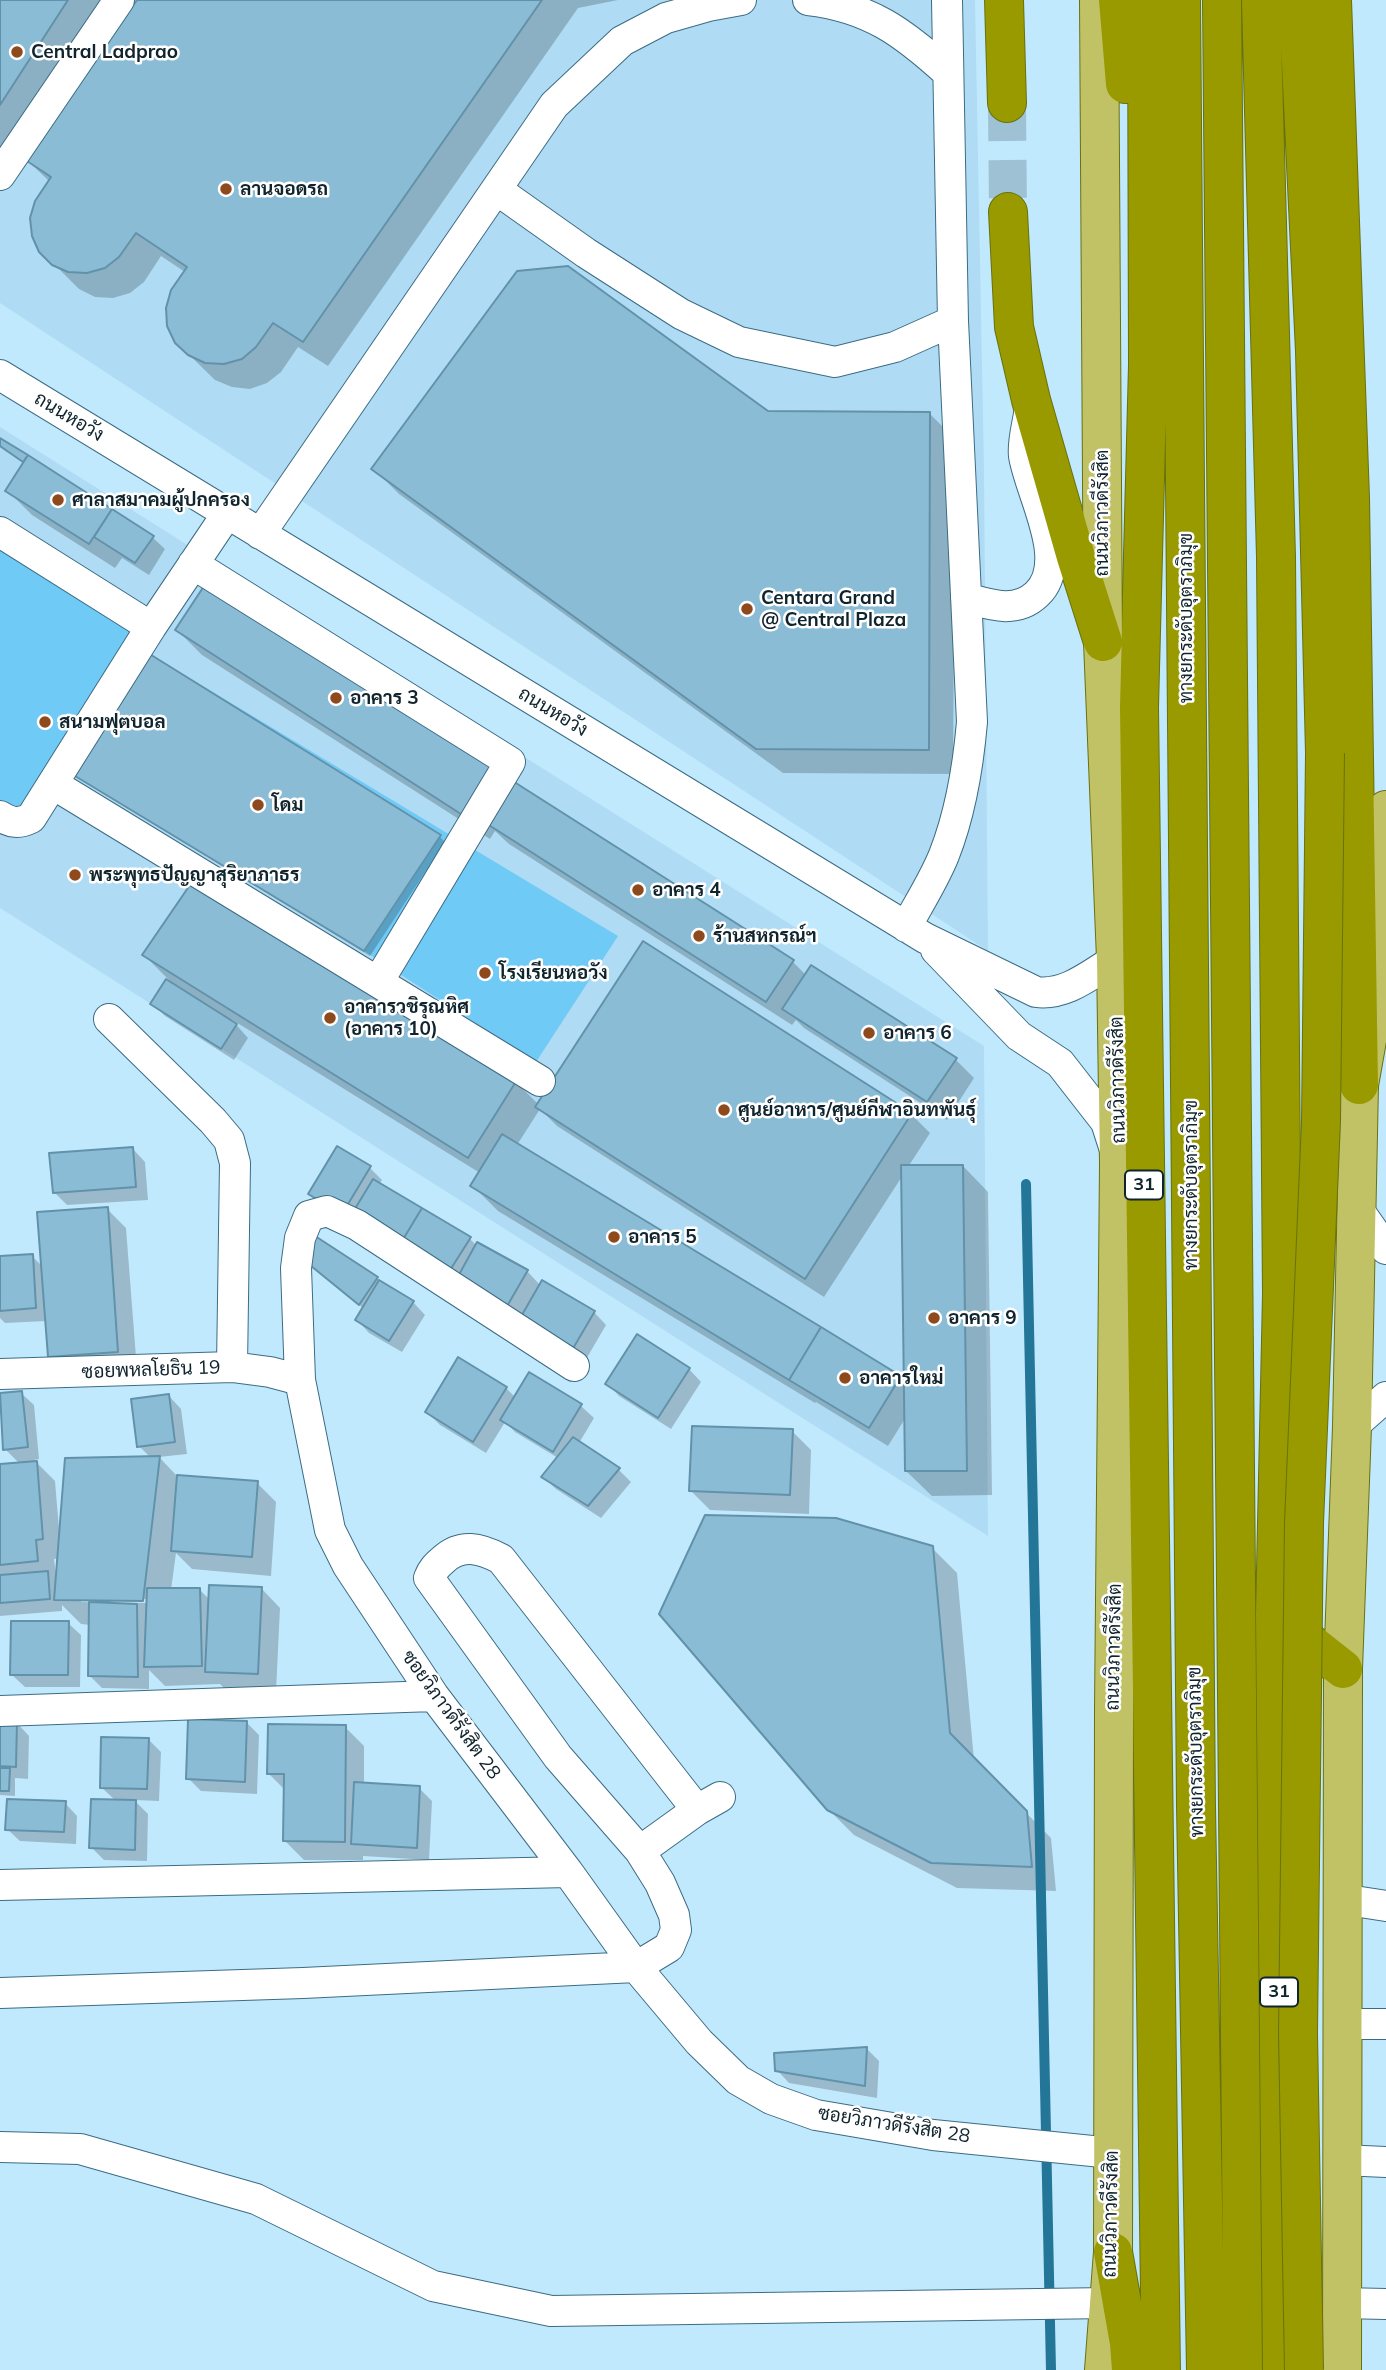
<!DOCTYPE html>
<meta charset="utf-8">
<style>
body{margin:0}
canvas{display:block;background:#c1e9fe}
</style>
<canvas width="1386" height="2370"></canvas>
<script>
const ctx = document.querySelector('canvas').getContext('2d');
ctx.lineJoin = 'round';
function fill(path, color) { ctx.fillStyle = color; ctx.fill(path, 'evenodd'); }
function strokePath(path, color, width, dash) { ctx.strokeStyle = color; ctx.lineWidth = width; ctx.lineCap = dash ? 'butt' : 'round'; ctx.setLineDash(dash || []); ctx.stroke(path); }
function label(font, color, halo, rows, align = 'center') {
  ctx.font = font + ' Mulish,Sarabun,sans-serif'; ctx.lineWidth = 5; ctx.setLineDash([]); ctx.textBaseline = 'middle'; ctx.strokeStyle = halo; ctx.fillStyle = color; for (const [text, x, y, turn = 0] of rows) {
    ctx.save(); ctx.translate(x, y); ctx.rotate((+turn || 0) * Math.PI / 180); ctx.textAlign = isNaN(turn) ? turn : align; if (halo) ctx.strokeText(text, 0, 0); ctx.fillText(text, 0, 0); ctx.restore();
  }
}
fill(new Path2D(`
 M 0,0 L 975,0 L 984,468 L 988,951 L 0,303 Z
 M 0,427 L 984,1046 L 988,1536 L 0,908 Z`), '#afdcf4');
fill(new Path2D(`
 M 0,532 L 151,627 L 23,822 L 0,827 Z
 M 148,653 L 618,936 L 536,1062 L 364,951 L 75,776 Z`), '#70caf6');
fill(new Path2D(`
 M 0,0 L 100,0 L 0,153 Z
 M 139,0 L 618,0 L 578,8 L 328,366 L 298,347 L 281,372 L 267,383 L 250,389 L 232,387 L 215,380 L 176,342 L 185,272 L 161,256 L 144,282 L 130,293 L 113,298 L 95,297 L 79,289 L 41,251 L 50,182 L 26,159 Z
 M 767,413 L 929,413 L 955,439 L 953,774 L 783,773 L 399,494 L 374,469 Z
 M 28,458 L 152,537 L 165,549 L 149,575 L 122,558 L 115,568 L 32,515 L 7,490 Z
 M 177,630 L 511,781 L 793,962 L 806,975 L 955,1059 L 974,1078 L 947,1120 L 804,1028 L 796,1020 L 792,1025 L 509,844 L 495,831 L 490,839 L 202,655 Z
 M 77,776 L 439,836 L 445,842 L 370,956 L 83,781 Z
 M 144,955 L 516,1082 L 539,1105 L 911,1114 L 930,1133 L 908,1167 L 963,1166 L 988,1192 L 992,1495 L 932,1496 L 906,1471 L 906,1417 L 888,1446 L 816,1402 L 815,1403 L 498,1211 L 473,1186 L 480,1173 L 231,1019 L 248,1038 L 234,1060 L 165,1016 L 152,1003 L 173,984 ZM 540,1109 L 557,1126 L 824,1297 L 903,1175 L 905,1383 L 900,1377 L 517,1145 Z
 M 133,1149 L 145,1162 L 148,1200 L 67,1205 L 54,1192 Z
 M 370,1168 L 382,1180 L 379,1185 L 469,1238 L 477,1246 L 527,1271 L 541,1286 L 594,1312 L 606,1325 L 581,1368 L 322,1206 L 310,1193 Z
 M 107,1209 L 126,1228 L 137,1370 L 69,1375 L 49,1356 L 47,1321 L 5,1323 L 0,1318 L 0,1258 L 32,1256 L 43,1267 Z
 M 302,1257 L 377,1278 L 413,1302 L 425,1315 L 402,1352 L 369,1333 L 357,1320 L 364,1309 Z
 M 689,1369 L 701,1382 L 671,1429 L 619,1396 L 607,1383 Z
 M 530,1375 L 581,1406 L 594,1418 L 579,1443 L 618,1469 L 631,1482 L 601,1518 L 556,1489 L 543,1477 L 558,1458 L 515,1432 L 505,1422 L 486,1453 L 440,1425 L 427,1412 L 506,1388 L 516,1398 Z
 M 21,1393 L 34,1405 L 39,1459 L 34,1460 L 55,1481 L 59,1529 L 151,1458 L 139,1446 L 169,1396 L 181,1409 L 187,1454 L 159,1457 L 178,1477 L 257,1483 L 276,1502 L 271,1576 L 192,1569 L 176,1553 L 171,1590 L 199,1589 L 210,1600 L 261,1588 L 280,1608 L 276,1692 L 226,1690 L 220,1684 L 165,1686 L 149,1670 L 149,1689 L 102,1688 L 90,1676 L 90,1625 L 81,1624 L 62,1605 L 62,1611 L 0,1616 L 0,1466 L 20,1464 L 5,1449 L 0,1395 ZM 59,1558 L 58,1576 L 56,1576 L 54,1559 ZM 81,1599 L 151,1599 L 151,1603 L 81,1602 Z
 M 792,1431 L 811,1450 L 809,1514 L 710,1510 L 691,1491 Z
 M 932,1548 L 957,1573 L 974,1760 L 1051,1838 L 1056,1891 L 957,1888 L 854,1835 L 828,1809 Z
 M 68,1623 L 81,1635 L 80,1687 L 25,1687 L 12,1675 Z
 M 0,1723 L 17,1723 L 29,1736 L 28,1779 L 15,1778 L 15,1796 L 0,1795 Z
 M 247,1723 L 259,1735 L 257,1794 L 201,1791 L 188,1778 Z
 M 345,1727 L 364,1746 L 364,1785 L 419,1788 L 432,1801 L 429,1860 L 363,1856 L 363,1860 L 304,1860 L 285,1841 L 285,1790 L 269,1774 Z
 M 148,1739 L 161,1752 L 159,1801 L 134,1800 L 148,1814 L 147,1861 L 104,1860 L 91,1847 L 116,1801 L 101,1787 Z
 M 65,1803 L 77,1816 L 76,1844 L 20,1841 L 7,1829 Z
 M 867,2049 L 879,2061 L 877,2098 L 789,2083 L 777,2070 Z`), '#0003');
strokePath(new Path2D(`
 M 1026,1184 L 1051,2370`), '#247698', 10);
const building = new Path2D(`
 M 0,0 L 68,0 L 0,105 Z
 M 137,0 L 542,0 L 303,342 L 273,323 L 256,347 L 242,359 L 224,364 L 205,363 L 188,355 L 175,343 L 167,326 L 166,308 L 171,290 L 187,267 L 136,233 L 119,257 L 105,268 L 87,273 L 68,272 L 52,265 L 39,252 L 32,236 L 30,218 L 35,201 L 51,177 L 24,159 Z
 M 568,266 L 768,411 L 930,412 L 929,750 L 756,749 L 371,469 L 517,271 Z
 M 0,438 L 28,455 L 23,462 L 0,446 Z
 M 28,455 L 112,509 L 89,544 L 5,491 Z
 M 112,509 L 154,536 L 135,563 L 94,537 Z
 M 208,580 L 497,765 L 464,816 L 175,630 Z
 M 148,653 L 441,835 L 364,951 L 75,776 Z
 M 508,778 L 794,960 L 766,1002 L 481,820 Z
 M 194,879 L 517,1080 L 468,1158 L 142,955 Z
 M 643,941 L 912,1113 L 805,1279 L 535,1107 Z
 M 811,965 L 957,1058 L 927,1102 L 782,1009 Z
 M 166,979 L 237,1024 L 221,1049 L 150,1004 Z
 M 502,1134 L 821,1327 L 789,1380 L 470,1186 Z
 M 337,1146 L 371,1166 L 342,1214 L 308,1194 Z
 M 133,1147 L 136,1187 L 53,1193 L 49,1153 Z
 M 901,1165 L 963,1165 L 967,1471 L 905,1471 Z
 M 373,1179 L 422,1208 L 399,1246 L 350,1217 Z
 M 108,1207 L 118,1352 L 48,1357 L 37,1212 Z
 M 422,1208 L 471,1237 L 447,1275 L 399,1246 Z
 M 309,1232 L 378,1277 L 359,1305 L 300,1257 Z
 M 477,1242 L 528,1270 L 506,1308 L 456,1280 Z
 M 33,1254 L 36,1308 L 0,1311 L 0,1256 Z
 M 379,1280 L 414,1301 L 389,1341 L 355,1320 Z
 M 542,1280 L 595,1311 L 568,1357 L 515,1327 Z
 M 821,1327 L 901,1376 L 869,1428 L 789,1380 Z
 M 637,1334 L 690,1368 L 658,1418 L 605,1384 Z
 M 458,1357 L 507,1387 L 473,1442 L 425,1412 Z
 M 529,1372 L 582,1404 L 553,1452 L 500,1420 Z
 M 22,1391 L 28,1447 L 3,1450 L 0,1393 Z
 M 169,1394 L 175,1442 L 137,1447 L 131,1399 Z
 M 692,1426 L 793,1429 L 790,1495 L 689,1491 Z
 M 573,1437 L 620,1468 L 588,1506 L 541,1477 Z
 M 160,1456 L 143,1601 L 54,1600 L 65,1458 Z
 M 37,1461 L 43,1539 L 36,1540 L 38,1561 L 0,1565 L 0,1464 Z
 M 177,1475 L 258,1481 L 252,1557 L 171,1551 Z
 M 705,1515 L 836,1518 L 933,1546 L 950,1733 L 1027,1811 L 1032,1867 L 931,1863 L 827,1810 L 659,1614 Z
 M 48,1571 L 50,1599 L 0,1603 L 0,1575 Z
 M 209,1585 L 262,1587 L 258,1674 L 205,1672 Z
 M 147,1588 L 200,1588 L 202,1666 L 144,1667 Z
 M 89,1602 L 137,1604 L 138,1677 L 88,1676 Z
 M 11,1621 L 69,1621 L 68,1675 L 10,1675 Z
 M 188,1719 L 247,1721 L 245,1782 L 186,1779 Z
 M 0,1721 L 17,1721 L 16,1767 L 0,1766 Z
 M 268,1724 L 346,1725 L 345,1842 L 283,1841 L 284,1774 L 267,1774 Z
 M 101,1737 L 149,1738 L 147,1789 L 100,1788 Z
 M 0,1768 L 10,1768 L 9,1791 L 0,1791 Z
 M 354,1782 L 420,1786 L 417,1848 L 351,1844 Z
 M 7,1799 L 66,1801 L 64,1832 L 5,1830 Z
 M 91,1799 L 136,1800 L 135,1850 L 89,1848 Z
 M 867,2047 L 865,2086 L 775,2071 L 774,2053 Z`);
fill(building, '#8bbcd6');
strokePath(building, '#6292aa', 2);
strokePath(new Path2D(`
 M 1007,103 L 1008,212`), '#9ec2d4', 38, [38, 19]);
const minor = new Path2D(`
 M 808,0 C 869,7 903,32 948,73
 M 0,175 L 119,0
 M 497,190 L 586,253 L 681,314 L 739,342 L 835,362 L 895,347 L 953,321
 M 0,375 L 925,938 L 1036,992 C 1066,996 1091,974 1116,959
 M 0,532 L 151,627
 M 260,534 L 554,105 L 622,41 L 666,18 L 708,6 L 741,0
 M 193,564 L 510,762 L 378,982
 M 966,598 C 991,605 1016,614 1037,594 C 1071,562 1030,494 1024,456 C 1022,442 1028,423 1030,408
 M 53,784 L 540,1081
 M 0,816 C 11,823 19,824 31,818 L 151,627 L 227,514
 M 906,927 C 919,903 934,880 944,855 C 961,812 968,768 972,722 L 953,321 L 947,0
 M 936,950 L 1019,1036 L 1060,1063 L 1106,1122 L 1115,1150
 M 109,1019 L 213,1121 L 229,1140 L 235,1163 L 232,1367
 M 1357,1208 L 1386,1249
 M 574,1366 L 357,1225 L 327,1211 L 309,1216 L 300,1238 L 296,1268 L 300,1380 L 330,1530 L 348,1566 L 434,1696 L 568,1872 L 636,1967 L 699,2042 L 738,2080 L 771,2099 L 816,2115 L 933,2135 L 1112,2153
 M 0,1374 L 232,1367 L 270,1372 L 300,1380
 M 1352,1427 L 1386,1397
 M 0,1711 L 434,1696
 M 640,1851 L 697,1810 L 720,1797
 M 0,1885 L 568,1872
 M 1341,1899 L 1386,1906
 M 0,1993 L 303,1983 L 636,1967 L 669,1947 L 676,1930 L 674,1915 L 660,1883 L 640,1851 L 558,1757 L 429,1578 C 432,1570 436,1566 443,1560 C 461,1543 480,1548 501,1559 L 697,1810
 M 1342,2024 L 1386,2024
 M 0,2147 L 80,2149 L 256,2199 L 433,2286 L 551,2311 L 1109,2303
 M 1342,2160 L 1386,2162
 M 1342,2303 L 1386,2304`);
const major = new Path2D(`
 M 1099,0 L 1103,642 L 1116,959 L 1119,1164 L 1114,1709 L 1113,2252 L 1104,2370
 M 1342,2370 L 1343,1669 L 1352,1427 L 1359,1085 L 1382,955 L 1386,810`);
const highway = new Path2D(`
 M 1004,0 L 1007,103
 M 1118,0 L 1125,84
 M 1147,0 L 1148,365 L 1139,707 L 1161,2370
 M 1181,0 L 1196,1806 L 1206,2370
 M 1222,0 L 1243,2370
 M 1261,0 L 1276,557 L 1282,1294 L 1275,1615 L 1282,2370
 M 1298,0 L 1315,351 L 1325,753
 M 1332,0 L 1350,498 L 1359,1085
 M 1008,212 L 1014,327 L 1031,400 L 1076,557 L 1103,642
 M 1282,1621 L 1343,1669
 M 1113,2252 L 1129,2343 L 1131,2370`);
strokePath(minor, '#3c6c83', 32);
strokePath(major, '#687110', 40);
strokePath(highway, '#687110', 40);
strokePath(minor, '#fff', 30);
strokePath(major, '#c1c266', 38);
strokePath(highway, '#989a00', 38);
const highwayBridge = new Path2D(`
 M 1304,2370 L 1298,2033 L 1304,1523 L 1321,1121 L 1325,753`);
strokePath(highwayBridge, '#687110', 40, []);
strokePath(highwayBridge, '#989a00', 38);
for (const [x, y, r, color] of [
 [17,52,7,"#8e4a1d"],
 [226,189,7,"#8e4a1d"],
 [58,500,7,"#8e4a1d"],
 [747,609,7,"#8e4a1d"],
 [336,698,7,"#8e4a1d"],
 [45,722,7,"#8e4a1d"],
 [258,805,7,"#8e4a1d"],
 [75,875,7,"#8e4a1d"],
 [638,890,7,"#8e4a1d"],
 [699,936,7,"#8e4a1d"],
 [485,973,7,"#8e4a1d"],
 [330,1018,7,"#8e4a1d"],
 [869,1033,7,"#8e4a1d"],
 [724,1110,7,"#8e4a1d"],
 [614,1237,7,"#8e4a1d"],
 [934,1318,7,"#8e4a1d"],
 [845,1378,7,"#8e4a1d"]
]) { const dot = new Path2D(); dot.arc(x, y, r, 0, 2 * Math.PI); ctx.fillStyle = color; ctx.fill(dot); strokePath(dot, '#fff', 2.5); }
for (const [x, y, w] of [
 [1144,1185,38],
 [1279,1992,38]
]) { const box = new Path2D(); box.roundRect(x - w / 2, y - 14.5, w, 29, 5); ctx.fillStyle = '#fff'; ctx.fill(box); strokePath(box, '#10242d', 2); }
label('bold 18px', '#10242d', null, [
 ["31",1144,1185],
 ["31",1279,1992]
]);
label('bold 19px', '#10242d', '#fff', [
 ["Central Ladprao",31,52],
 ["ลานจอดรถ",240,189],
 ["ศาลาสมาคมผู้ปกครอง",72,500],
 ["Centara Grand",761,598],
 ["@ Central Plaza",761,620],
 ["อาคาร 3",350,698],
 ["สนามฟุตบอล",59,722],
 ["โดม",272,805],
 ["พระพุทธปัญญาสุริยาภาธร",89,875],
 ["อาคาร 4",652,890],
 ["ร้านสหกรณ์ฯ",713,936],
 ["โรงเรียนหอวัง",499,973],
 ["อาคารวชิรุณหิศ",344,1007],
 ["(อาคาร 10)",344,1029],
 ["อาคาร 6",883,1033],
 ["ศูนย์อาหาร/ศูนย์กีฬาอินทพันธุ์",738,1110],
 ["อาคาร 5",628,1237],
 ["อาคาร 9",948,1318],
 ["อาคารใหม่",859,1378]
], 'left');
label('19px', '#10242d', '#fff', [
 ["ถนนหอวัง",69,417,31],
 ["ถนนวิภาวดีรังสิต",1102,513,-90],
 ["ทางยกระดับอุตราภิมุข",1186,618,-90],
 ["ถนนหอวัง",553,712,31],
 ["ถนนวิภาวดีรังสิต",1118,1080,-91],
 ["ทางยกระดับอุตราภิมุข",1191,1185,-90],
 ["ซอยพหลโยธิน 19",151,1370,-2],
 ["ถนนวิภาวดีรังสิต",1114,1647,-89],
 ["ซอยวิภาวดีรังสิต 28",451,1715,54],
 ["ทางยกระดับอุตราภิมุข",1196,1752,-91],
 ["ซอยวิภาวดีรังสิต 28",894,2125,9],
 ["ถนนวิภาวดีรังสิต",1111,2214,-89]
]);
</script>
